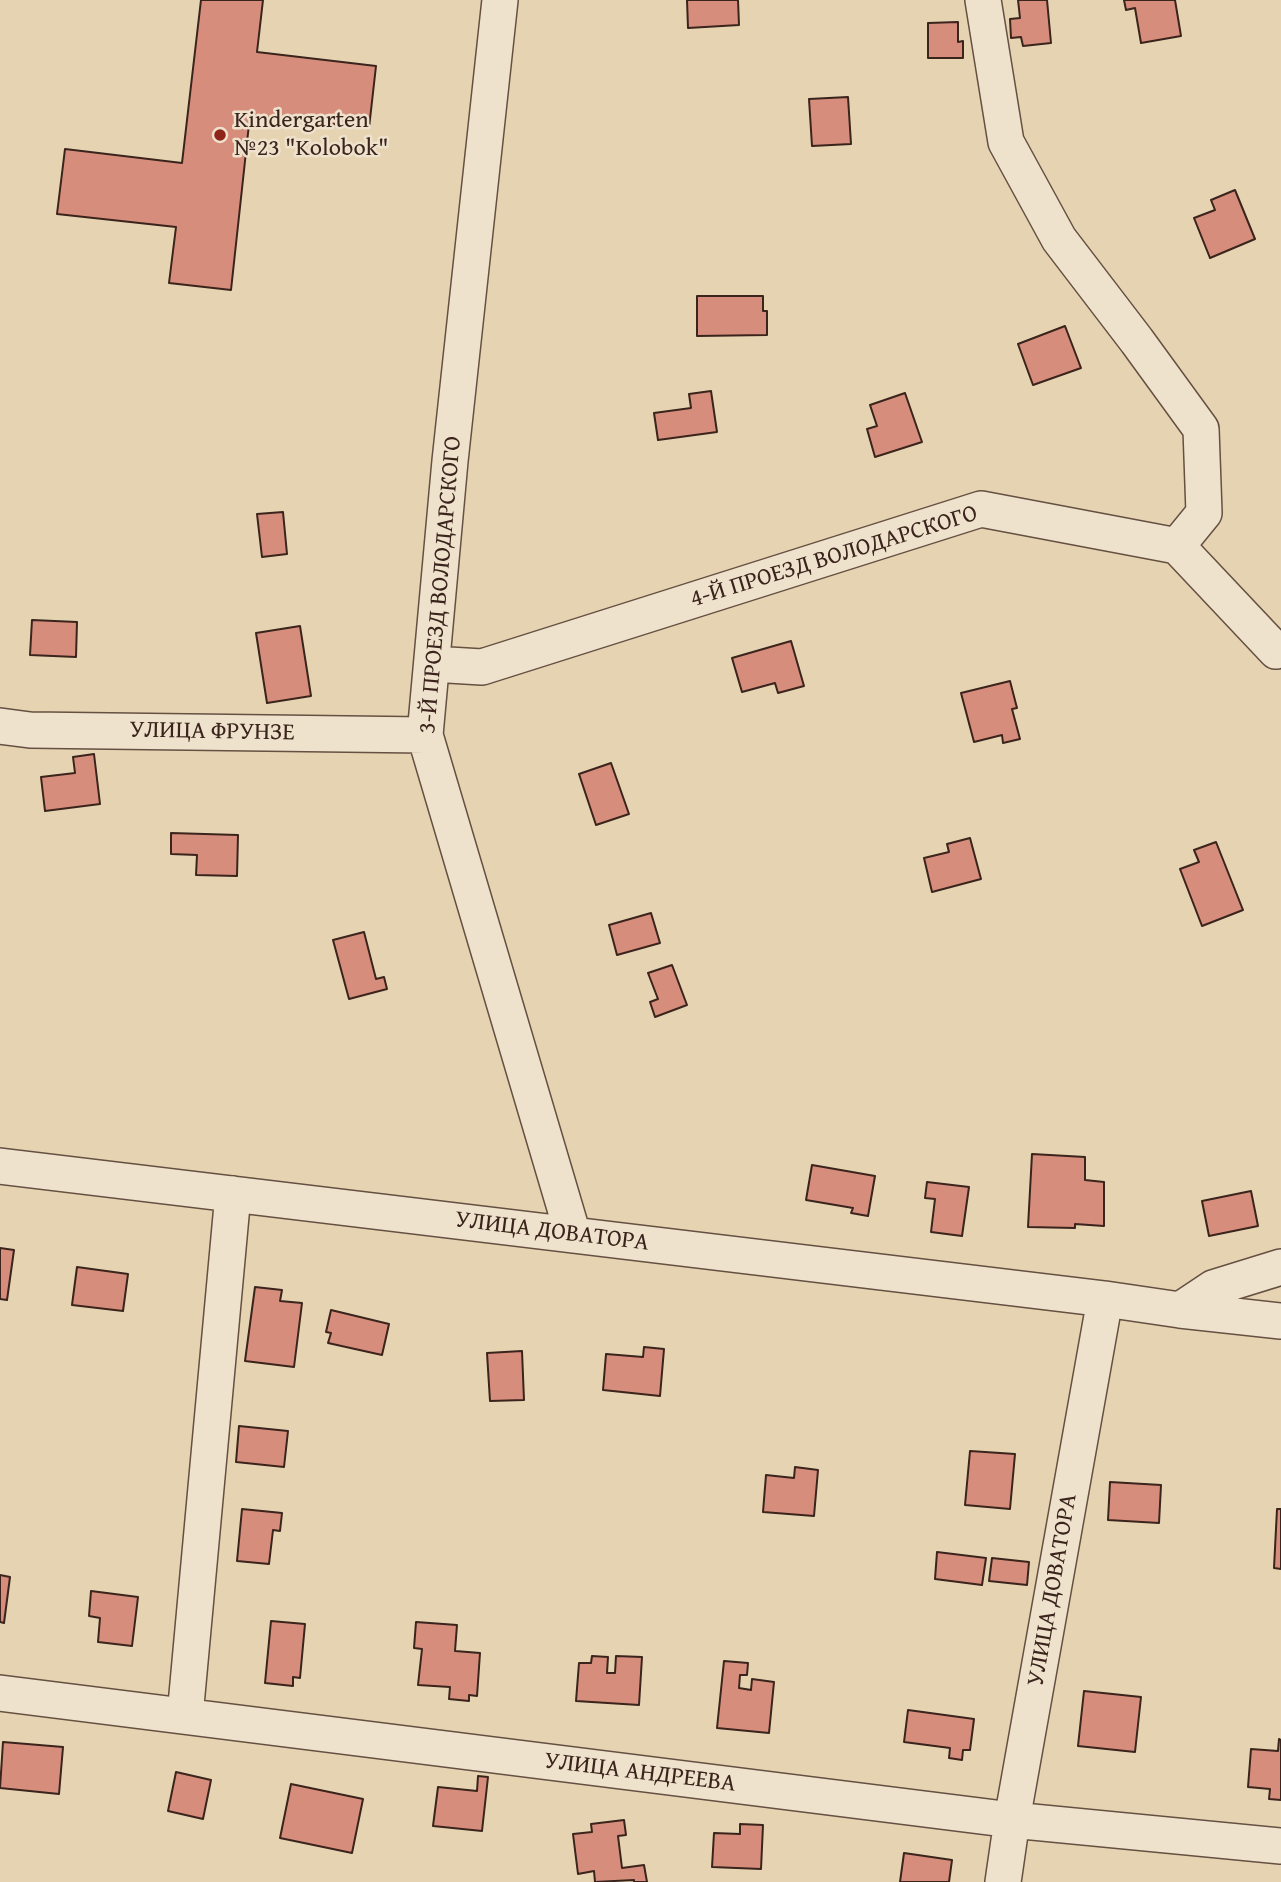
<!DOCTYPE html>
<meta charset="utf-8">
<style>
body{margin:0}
canvas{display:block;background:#e6d3b2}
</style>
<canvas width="1281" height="1882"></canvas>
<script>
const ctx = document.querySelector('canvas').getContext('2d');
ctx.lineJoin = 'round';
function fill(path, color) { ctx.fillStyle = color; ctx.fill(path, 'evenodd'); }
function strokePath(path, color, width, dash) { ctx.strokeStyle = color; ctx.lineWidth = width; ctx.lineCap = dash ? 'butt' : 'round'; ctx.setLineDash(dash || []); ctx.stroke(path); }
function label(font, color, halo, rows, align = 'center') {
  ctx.font = font + ' "Gentium Book Plus",serif'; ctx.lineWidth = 5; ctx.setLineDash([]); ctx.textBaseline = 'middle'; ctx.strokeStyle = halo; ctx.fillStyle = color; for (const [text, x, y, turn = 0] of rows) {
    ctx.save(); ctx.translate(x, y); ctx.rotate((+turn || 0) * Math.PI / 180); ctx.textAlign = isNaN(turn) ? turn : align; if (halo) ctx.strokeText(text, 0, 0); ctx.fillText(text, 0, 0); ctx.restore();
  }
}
const building = new Path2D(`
 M 201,0 L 263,0 L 257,52 L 376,66 L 369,128 L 250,115 L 231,290 L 169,283 L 176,227 L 57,214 L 65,149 L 182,163 Z
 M 687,0 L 738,0 L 739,25 L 688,28 Z
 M 1018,0 L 1047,0 L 1051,43 L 1023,46 L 1021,37 L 1011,38 L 1010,19 L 1020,18 Z
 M 1124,0 L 1175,0 L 1181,36 L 1141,43 L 1135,8 L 1126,10 Z
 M 958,22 L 958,42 L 963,41 L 963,58 L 928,58 L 928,23 Z
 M 848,97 L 851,144 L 812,146 L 809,99 Z
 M 1235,190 L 1255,239 L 1210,258 L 1194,218 L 1215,210 L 1211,200 Z
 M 697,296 L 763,296 L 763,311 L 767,311 L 767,335 L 697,336 Z
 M 1065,326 L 1081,368 L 1033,385 L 1018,344 Z
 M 711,391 L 717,432 L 658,440 L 654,413 L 691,408 L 689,394 Z
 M 905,393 L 922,442 L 875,457 L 867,429 L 877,426 L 870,405 Z
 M 283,512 L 287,554 L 262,557 L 257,514 Z
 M 32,620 L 77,622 L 76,657 L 30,655 Z
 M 300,626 L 311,696 L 267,703 L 256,633 Z
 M 791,641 L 804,686 L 778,693 L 775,683 L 742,692 L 732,658 Z
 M 1010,681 L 1017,708 L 1012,709 L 1020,739 L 1003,743 L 1002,735 L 974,742 L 961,693 Z
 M 94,754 L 100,804 L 45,811 L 41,777 L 75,773 L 73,757 Z
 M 611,763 L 629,814 L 596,825 L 579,774 Z
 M 171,833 L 238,835 L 237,876 L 196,875 L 197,855 L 171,854 Z
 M 970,838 L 981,879 L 932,892 L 924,858 L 949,852 L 947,844 Z
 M 1216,842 L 1243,910 L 1202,926 L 1180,869 L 1199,862 L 1194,850 Z
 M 651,913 L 660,943 L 617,955 L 609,925 Z
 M 364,932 L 376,979 L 384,977 L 387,989 L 349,999 L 333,940 Z
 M 672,965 L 687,1005 L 655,1017 L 650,1002 L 658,999 L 648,973 Z
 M 1032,1154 L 1085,1157 L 1085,1180 L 1104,1182 L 1104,1226 L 1075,1224 L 1075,1228 L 1028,1227 Z
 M 812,1165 L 875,1176 L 868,1216 L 851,1213 L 853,1208 L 806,1200 Z
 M 927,1182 L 969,1187 L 962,1236 L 931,1232 L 935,1199 L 925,1198 Z
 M 1251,1191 L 1258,1226 L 1209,1236 L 1202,1201 Z
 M 0,1248 L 14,1250 L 7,1300 L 0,1299 Z
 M 77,1267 L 128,1274 L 123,1311 L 72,1305 Z
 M 255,1287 L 282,1290 L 280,1301 L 302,1303 L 294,1367 L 245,1361 Z
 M 331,1310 L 389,1324 L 382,1355 L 328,1343 L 331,1333 L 326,1332 Z
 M 644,1347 L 664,1349 L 660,1396 L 603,1390 L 606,1354 L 643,1357 Z
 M 522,1351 L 524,1400 L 490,1401 L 487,1353 Z
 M 239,1426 L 288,1431 L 284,1467 L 236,1462 Z
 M 970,1451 L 1015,1454 L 1010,1509 L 965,1505 Z
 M 795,1467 L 818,1470 L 814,1516 L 763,1512 L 766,1475 L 794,1478 Z
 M 1110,1482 L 1161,1485 L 1159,1523 L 1108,1520 Z
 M 242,1509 L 282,1513 L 280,1531 L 273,1530 L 269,1564 L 237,1561 Z
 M 1277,1509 L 1281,1509 L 1281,1569 L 1274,1568 Z
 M 937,1552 L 986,1558 L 982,1585 L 935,1579 Z
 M 992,1558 L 1029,1562 L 1027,1585 L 989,1581 Z
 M 0,1575 L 10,1577 L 4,1623 L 0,1622 Z
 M 91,1591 L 138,1597 L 132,1646 L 98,1642 L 100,1618 L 89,1616 Z
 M 271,1621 L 305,1624 L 300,1678 L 293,1677 L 293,1686 L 265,1683 Z
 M 416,1622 L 457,1625 L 455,1651 L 480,1653 L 477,1696 L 469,1695 L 469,1701 L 449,1699 L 450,1687 L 418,1685 L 422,1649 L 414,1648 Z
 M 592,1656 L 608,1657 L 607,1673 L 615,1673 L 616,1656 L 642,1657 L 639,1705 L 576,1701 L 579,1663 L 591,1663 Z
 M 724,1661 L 748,1663 L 747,1675 L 740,1675 L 739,1688 L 751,1690 L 752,1679 L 774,1682 L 769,1733 L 717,1728 Z
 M 1084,1691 L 1141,1697 L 1135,1752 L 1078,1746 Z
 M 908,1710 L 974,1719 L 970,1750 L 963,1750 L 962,1760 L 949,1758 L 950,1748 L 904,1742 Z
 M 1279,1739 L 1281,1740 L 1281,1800 L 1269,1799 L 1270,1789 L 1248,1787 L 1251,1749 L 1278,1751 Z
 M 3,1742 L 63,1747 L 59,1794 L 0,1788 Z
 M 176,1772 L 211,1780 L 203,1819 L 168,1811 Z
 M 478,1776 L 488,1777 L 482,1831 L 433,1826 L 438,1787 L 477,1791 Z
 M 291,1784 L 363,1799 L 352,1853 L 280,1838 Z
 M 624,1820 L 626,1835 L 618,1836 L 622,1868 L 644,1865 L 647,1882 L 634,1882 L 634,1880 L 595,1882 L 594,1871 L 578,1874 L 573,1834 L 592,1832 L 591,1824 Z
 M 740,1824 L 763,1825 L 761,1869 L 712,1867 L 714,1833 L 740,1834 Z
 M 904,1853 L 952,1860 L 949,1882 L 900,1882 Z`);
fill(building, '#d78d7c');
strokePath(building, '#3a241c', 2);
const street = new Path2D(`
 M 500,0 L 450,461 L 425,735 L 573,1235
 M 983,0 L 1006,142 L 1059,239 L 1137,341 L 1201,429 L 1204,513 L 1177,546
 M 432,664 L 482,667 L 981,509 L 1177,546 L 1276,651 L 1281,650
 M 0,726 L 30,730 L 425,735
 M 0,1166 L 1105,1299 L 1180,1310 L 1281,1321
 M 1180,1310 L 1213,1288 L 1281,1267
 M 0,1693 L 1012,1820 L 1281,1846
 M 185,1716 L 233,1194
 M 1003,1882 L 1012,1820 L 1105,1299`);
strokePath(street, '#655042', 38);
strokePath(street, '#efe2cd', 35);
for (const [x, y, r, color] of [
 [220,135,7,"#8f2418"]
]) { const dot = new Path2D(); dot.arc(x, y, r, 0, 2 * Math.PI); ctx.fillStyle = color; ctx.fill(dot); strokePath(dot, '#efe2cd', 2.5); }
label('24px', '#3a241c', '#efe2cd', [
 ["Kindergarten",234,121],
 ["№23 \"Kolobok\"",234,149]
], 'left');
label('24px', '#3a241c', '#efe2cd', [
 ["4-Й ПРОЕЗД ВОЛОДАРСКОГО",834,557,-17],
 ["3-Й ПРОЕЗД ВОЛОДАРСКОГО",441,585,-85],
 ["УЛИЦА ФРУНЗЕ",212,732,1],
 ["УЛИЦА ДОВАТОРА",552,1232,7],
 ["УЛИЦА ДОВАТОРА",1053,1590,-80],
 ["УЛИЦА АНДРЕЕВА",640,1773,7]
]);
</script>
